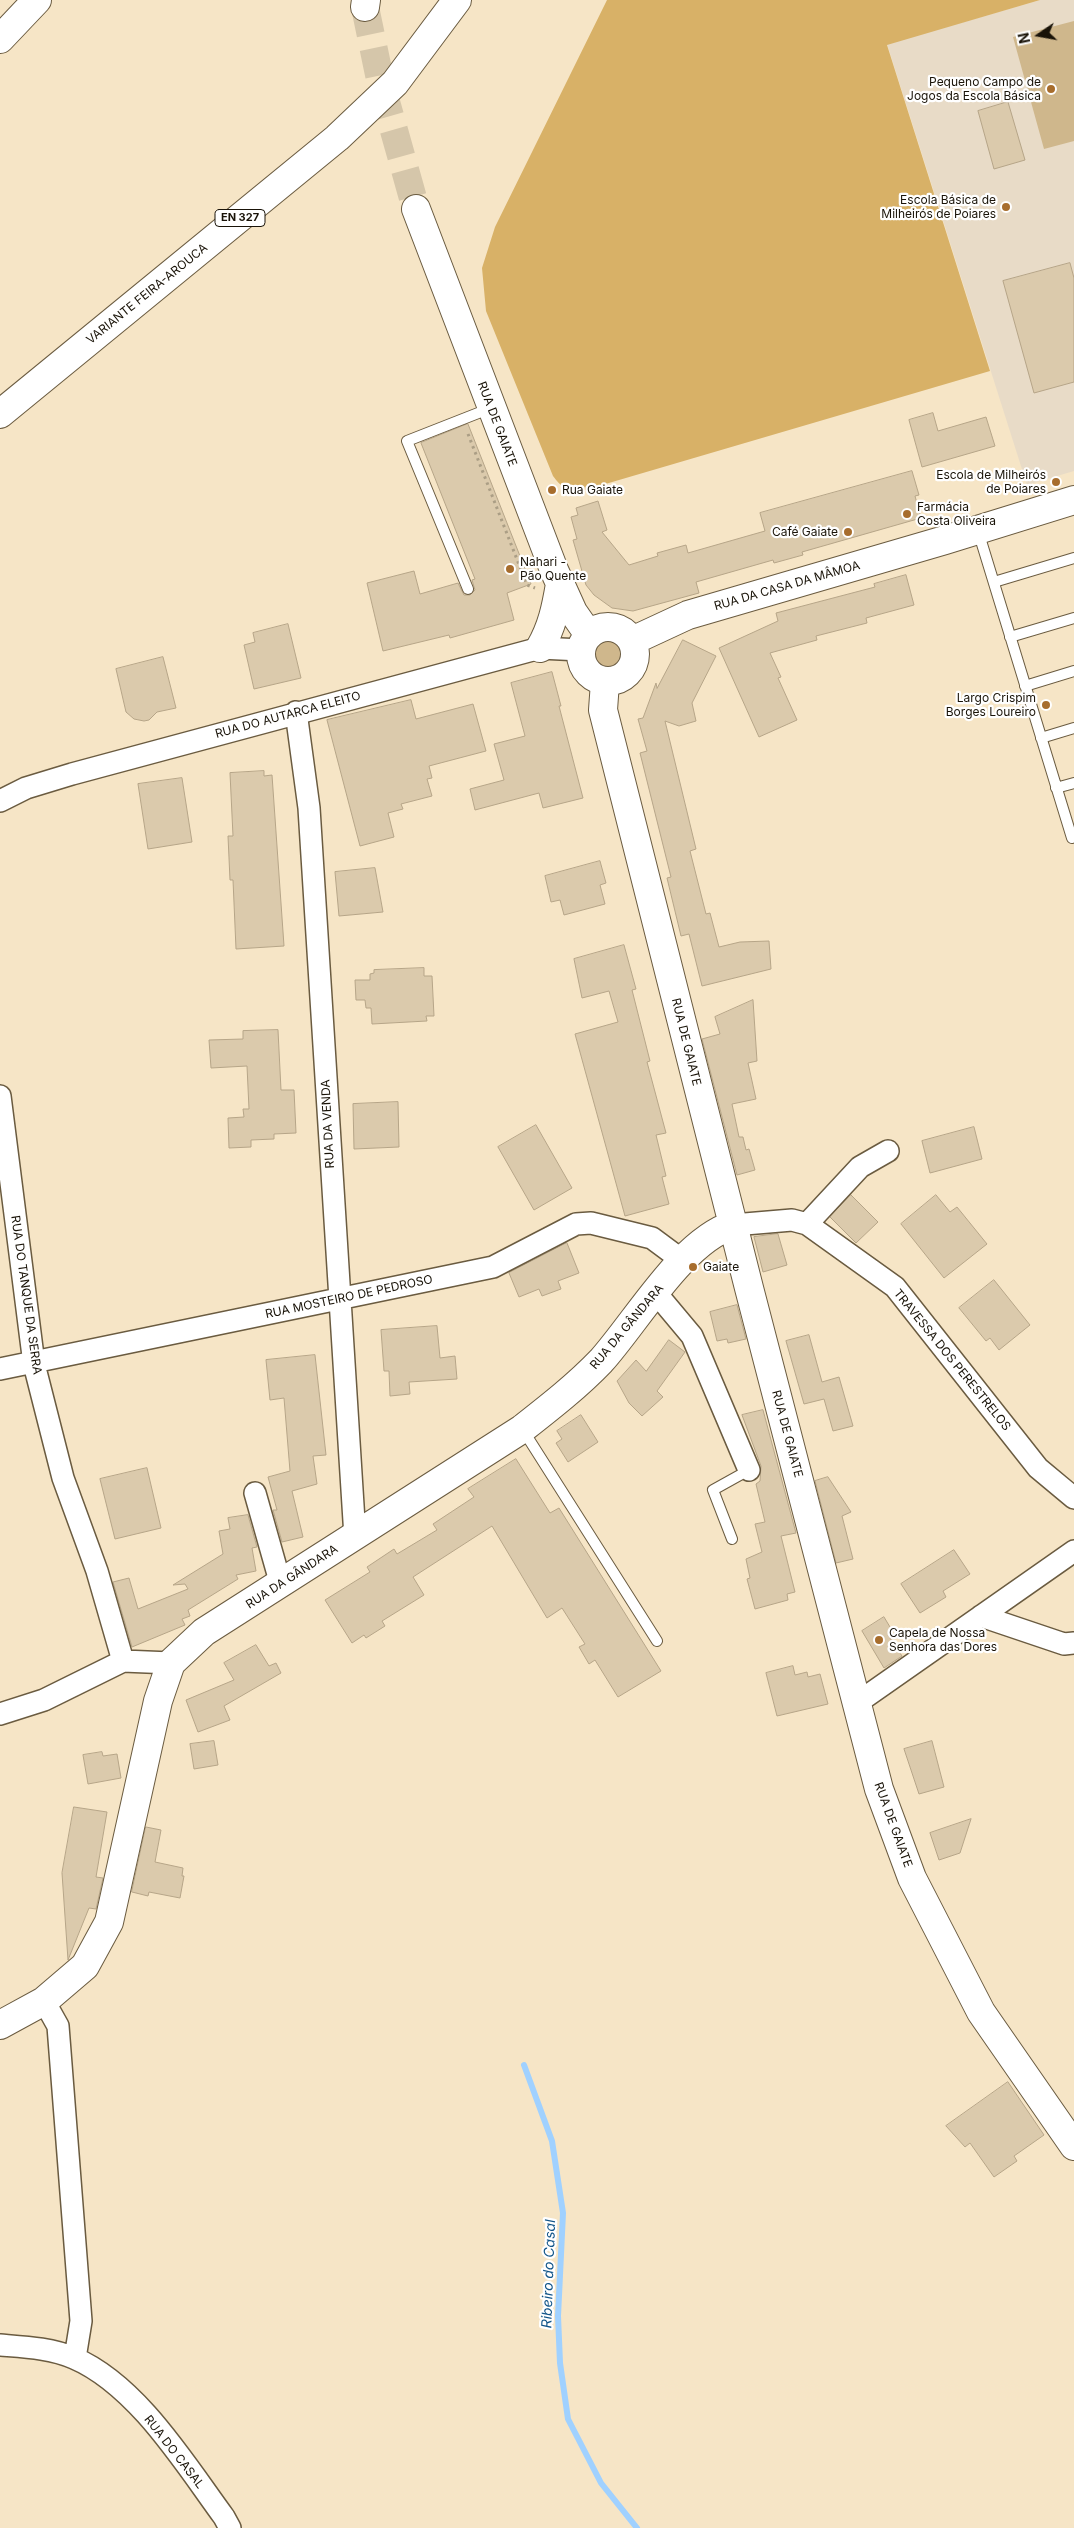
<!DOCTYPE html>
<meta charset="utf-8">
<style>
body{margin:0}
#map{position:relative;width:1074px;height:2528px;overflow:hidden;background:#f6e5c6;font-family:Inter,sans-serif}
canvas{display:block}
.north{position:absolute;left:1014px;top:10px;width:50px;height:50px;-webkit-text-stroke:4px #fff;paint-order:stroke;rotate:258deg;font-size:14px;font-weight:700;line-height:20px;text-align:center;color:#191308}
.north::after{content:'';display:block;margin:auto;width:18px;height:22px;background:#191308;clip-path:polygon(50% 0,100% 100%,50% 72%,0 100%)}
</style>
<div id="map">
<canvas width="1074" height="2528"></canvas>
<div class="north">N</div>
</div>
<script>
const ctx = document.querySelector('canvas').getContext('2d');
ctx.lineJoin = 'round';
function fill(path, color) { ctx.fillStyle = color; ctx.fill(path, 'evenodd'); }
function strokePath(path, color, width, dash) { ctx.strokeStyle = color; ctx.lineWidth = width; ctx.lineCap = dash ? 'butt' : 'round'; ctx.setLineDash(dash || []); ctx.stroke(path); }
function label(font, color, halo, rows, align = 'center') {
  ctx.font = font + ' Inter,sans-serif'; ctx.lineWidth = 4.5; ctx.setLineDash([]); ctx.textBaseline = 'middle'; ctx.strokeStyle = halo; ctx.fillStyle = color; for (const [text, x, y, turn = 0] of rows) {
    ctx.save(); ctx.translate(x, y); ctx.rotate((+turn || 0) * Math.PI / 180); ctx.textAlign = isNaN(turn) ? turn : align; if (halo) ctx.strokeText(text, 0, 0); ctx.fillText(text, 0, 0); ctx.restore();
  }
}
fill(new Path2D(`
 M 1040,0 L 1074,0 L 1074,471 L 1027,485 L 887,44 Z`), '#e8dbc7');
fill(new Path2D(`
 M 1074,21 L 1074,141 L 1044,149 L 1013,37 Z
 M591 654a17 17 0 1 1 34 0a17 17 0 1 1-34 0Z`), '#cfb78c');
fill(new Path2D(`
 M 607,0 L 1040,0 L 887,45 L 990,371 L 585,490 C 570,491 562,489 553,476 L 486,311 L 482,268 L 495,227 Z`), '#d8b167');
strokePath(new Path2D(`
 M 524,2065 L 552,2141 L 563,2213 L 558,2316 L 560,2363 L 568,2419 L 601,2483 L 637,2528`), '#a0d1ff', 6);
const building = new Path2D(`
 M 1008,102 L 1025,160 L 994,169 L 978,111 Z
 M 1070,263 L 1074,278 L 1074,382 L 1034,393 L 1003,281 Z
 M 933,413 L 938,431 L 986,417 L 995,446 L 922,467 L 909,420 Z
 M 468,424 L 531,584 L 507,593 L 514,620 L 450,638 L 449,635 L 383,651 L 367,583 L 414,571 L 420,594 L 458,583 L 464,595 L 470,595 L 475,590 L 472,580 L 475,579 L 421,443 Z
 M 912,471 L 919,495 L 915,496 L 921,518 L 802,552 L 803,555 L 774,563 L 773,560 L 696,582 L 699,593 L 633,611 L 612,608 L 594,595 L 586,585 L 573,540 L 577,539 L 571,517 L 578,515 L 576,508 L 598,501 L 607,530 L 602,532 L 629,565 L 658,556 L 657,553 L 686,545 L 688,553 L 765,531 L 760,513 Z
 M 906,575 L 914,605 L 866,618 L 867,623 L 816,636 L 817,640 L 770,653 L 781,677 L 778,678 L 797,720 L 759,737 L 719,648 L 778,621 L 776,613 L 875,587 L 874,584 Z
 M 288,624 L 301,678 L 254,689 L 244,645 L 255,642 L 253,633 Z
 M 683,640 L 716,656 L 692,703 L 696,721 L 679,726 L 665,721 L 696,849 L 690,851 L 706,914 L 710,913 L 719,947 L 740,942 L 769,941 L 771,969 L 702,986 L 689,934 L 681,936 L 667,878 L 671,877 L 640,753 L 647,751 L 638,719 L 643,718 L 656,683 L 657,688 Z
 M 163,657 L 176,708 L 157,712 L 149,720 L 144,721 L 134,719 L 126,712 L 116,669 Z
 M 552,672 L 561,706 L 559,706 L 583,798 L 543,808 L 539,793 L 475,810 L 470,789 L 504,780 L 494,744 L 525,736 L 511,683 Z
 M 411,700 L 416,719 L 473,704 L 486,751 L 429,766 L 432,778 L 427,779 L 432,796 L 401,804 L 403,809 L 388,813 L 394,837 L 360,846 L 327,720 Z
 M 264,771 L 264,776 L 272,775 L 284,946 L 236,949 L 233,880 L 230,880 L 228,836 L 233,836 L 230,773 Z
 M 182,778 L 192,842 L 148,849 L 138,784 Z
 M 600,861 L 606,883 L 600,885 L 605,904 L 564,915 L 560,900 L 551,902 L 545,876 Z
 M 375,868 L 383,912 L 339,916 L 335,872 Z
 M 624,945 L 636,989 L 632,990 L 650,1061 L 647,1062 L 666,1133 L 656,1135 L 666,1176 L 662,1177 L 669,1204 L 625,1216 L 575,1034 L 618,1022 L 609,991 L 582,998 L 574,959 Z
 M 424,968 L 424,976 L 432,976 L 434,1016 L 426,1016 L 427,1021 L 372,1024 L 371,1008 L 366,1008 L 365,1000 L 356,1000 L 355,980 L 370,980 L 370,974 L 374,973 L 374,970 Z
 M 753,1000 L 757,1061 L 748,1063 L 756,1099 L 732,1104 L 739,1137 L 743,1137 L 746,1150 L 749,1149 L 755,1170 L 737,1175 L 702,1039 L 720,1034 L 715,1017 Z
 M 278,1030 L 281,1090 L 294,1090 L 296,1133 L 274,1134 L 274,1139 L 251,1140 L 251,1147 L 229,1148 L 228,1118 L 244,1117 L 243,1109 L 249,1109 L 247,1066 L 211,1068 L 209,1040 L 243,1039 L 243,1031 Z
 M 398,1102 L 399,1147 L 354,1149 L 353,1104 Z
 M 536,1125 L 572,1188 L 534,1210 L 498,1147 Z
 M 974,1127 L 982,1159 L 930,1173 L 922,1141 Z
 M 851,1195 L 878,1222 L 856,1243 L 830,1217 Z
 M 936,1195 L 950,1212 L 957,1207 L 987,1244 L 944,1278 L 901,1224 Z
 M 778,1234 L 787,1265 L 763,1272 L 754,1237 Z
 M 567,1243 L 579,1273 L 558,1281 L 561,1289 L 542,1296 L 539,1289 L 519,1297 L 509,1273 Z
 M 994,1280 L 1030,1325 L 999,1350 L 990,1338 L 986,1341 L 959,1308 Z
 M 737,1305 L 746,1339 L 728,1343 L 727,1339 L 717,1341 L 710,1312 Z
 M 437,1326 L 440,1358 L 455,1356 L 457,1379 L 409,1382 L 410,1394 L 390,1396 L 389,1371 L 384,1371 L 381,1330 Z
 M 809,1335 L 822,1382 L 839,1377 L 853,1426 L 833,1431 L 824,1399 L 804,1404 L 786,1341 Z
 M 669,1340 L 685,1352 L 657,1391 L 663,1397 L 642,1416 L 629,1403 L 617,1381 L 636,1360 L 646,1371 Z
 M 315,1355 L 326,1455 L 313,1456 L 317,1484 L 292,1491 L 303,1537 L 282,1542 L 273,1510 L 277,1510 L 268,1477 L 290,1471 L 284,1398 L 270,1400 L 266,1360 Z
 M 763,1410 L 796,1533 L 781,1536 L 795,1592 L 787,1594 L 788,1600 L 755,1609 L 747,1579 L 750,1578 L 746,1559 L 762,1552 L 755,1524 L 765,1522 L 756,1484 L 760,1481 L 761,1466 L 742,1415 Z
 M 581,1415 L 598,1442 L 568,1462 L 556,1443 L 562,1439 L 557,1431 Z
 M 516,1459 L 550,1513 L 559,1508 L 661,1671 L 618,1697 L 595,1660 L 589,1664 L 579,1647 L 585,1644 L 562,1608 L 547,1618 L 492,1526 L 413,1577 L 424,1595 L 382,1621 L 385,1626 L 366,1638 L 364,1635 L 352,1643 L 325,1600 L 370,1572 L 367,1567 L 394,1549 L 397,1554 L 437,1530 L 433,1524 L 474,1497 L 468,1489 Z
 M 147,1468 L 161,1528 L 115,1539 L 100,1479 Z
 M 828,1477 L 851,1512 L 842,1516 L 853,1559 L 836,1563 L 815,1481 Z
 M 248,1515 L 257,1547 L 252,1548 L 256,1571 L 236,1575 L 238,1579 L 188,1610 L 190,1616 L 182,1619 L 185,1625 L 132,1647 L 113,1582 L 129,1578 L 138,1609 L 188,1589 L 185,1584 L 173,1585 L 223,1554 L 219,1531 L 230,1529 L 228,1518 Z
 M 954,1550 L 970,1574 L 943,1591 L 946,1597 L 920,1613 L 901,1584 Z
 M 884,1617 L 893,1632 L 888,1635 L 902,1656 L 884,1668 L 862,1631 Z
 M 256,1645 L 269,1666 L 276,1663 L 281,1673 L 224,1706 L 230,1720 L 198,1732 L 186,1700 L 234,1680 L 224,1663 Z
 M 793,1666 L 795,1675 L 807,1672 L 808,1677 L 820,1674 L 828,1704 L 777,1716 L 766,1673 Z
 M 214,1741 L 218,1765 L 194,1769 L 190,1744 Z
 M 932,1741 L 944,1787 L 919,1794 L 904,1749 Z
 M 102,1752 L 103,1756 L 117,1754 L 121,1778 L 88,1784 L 83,1755 Z
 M 74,1807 L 107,1812 L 96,1877 L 103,1878 L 96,1909 L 89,1908 L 68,1960 L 62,1873 Z
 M 971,1819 L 960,1853 L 939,1860 L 930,1833 Z
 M 146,1827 L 161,1830 L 155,1862 L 183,1868 L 182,1876 L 184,1876 L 180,1898 L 149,1892 L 148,1896 L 132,1892 Z
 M 1008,2082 L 1044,2135 L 1014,2156 L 1017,2161 L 994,2177 L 970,2143 L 965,2147 L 946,2126 Z`);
fill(building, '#dbcaac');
strokePath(building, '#b6a588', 1);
strokePath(new Path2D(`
 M 365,7 L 381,84 L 416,209`), '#d5c6aa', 28, [28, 14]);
const lane = new Path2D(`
 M 978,531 L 1072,838 L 1074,837
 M 994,582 L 1074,558
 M 468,589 L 407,441 L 491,408
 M 1010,637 L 1074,618
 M 1025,686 L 1074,671
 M 1041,738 L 1074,728
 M 1056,788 L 1074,783
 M 523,1430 L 657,1641
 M 732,1539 L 713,1490 L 749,1470`);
const street = new Path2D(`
 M 296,712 L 309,808 L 355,1537
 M 0,801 L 26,788 L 72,774 L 540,648 L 581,650
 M 0,1096 L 34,1364 L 63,1478 L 97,1571 L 123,1661
 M 807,1224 L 860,1167 L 888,1151
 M 733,1225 L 792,1220 L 807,1224 L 895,1287 L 1038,1468 L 1074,1498
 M 656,1293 L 692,1336 L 749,1470
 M 0,1369 L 493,1267 L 576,1224 L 591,1223 L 652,1238 L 683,1261
 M 255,1493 L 281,1585
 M 981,1616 L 1064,1644 L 1074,1643
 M 857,1703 L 1074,1551
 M 0,1714 L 44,1700 L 123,1661 L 171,1663
 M 44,2001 L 58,2026 L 81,2321 L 75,2358
 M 0,2345 C 25,2347 51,2348 74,2358 C 137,2385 185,2464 224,2517 L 230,2528`);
const secondary = new Path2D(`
 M 365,7 L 366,0
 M 416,209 L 554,570 L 573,612 L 589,635
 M581 654a27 27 0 1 1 54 0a27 27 0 1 1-54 0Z
 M 632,641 L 688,615 L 945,540 L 1074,500
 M 540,648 C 552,627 556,608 560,584
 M 605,682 L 603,710 L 749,1288 L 879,1789 L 912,1878 L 981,2012 L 1074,2146
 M 0,2025 L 44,2001 L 85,1966 L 109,1922 L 158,1701 L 171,1663 L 204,1632 L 522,1429 C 550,1407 577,1386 601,1361 C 637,1321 682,1241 733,1225`);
const primary = new Path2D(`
 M 0,414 L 337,138 L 395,83 L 457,0`);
const highway = new Path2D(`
 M 0,39 L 37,0`);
strokePath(lane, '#6a5b40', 12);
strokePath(street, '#6a5b40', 24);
strokePath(secondary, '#6a5b40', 30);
strokePath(primary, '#6a5b40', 30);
strokePath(highway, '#6a5b40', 30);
strokePath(new Path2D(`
 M 468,434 L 527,585 L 535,588`), '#ab9e85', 3, [2.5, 4]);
strokePath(lane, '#fff', 10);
strokePath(street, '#fff', 21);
strokePath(secondary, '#fff', 28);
strokePath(primary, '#fff', 28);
strokePath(highway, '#fff', 28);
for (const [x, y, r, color] of [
 [1051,89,5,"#a76d2d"],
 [1006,207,5,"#a76d2d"],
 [1056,482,5,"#a76d2d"],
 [552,490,5,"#a76d2d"],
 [907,514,5,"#a76d2d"],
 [848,532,5,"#a76d2d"],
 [510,569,5,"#a76d2d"],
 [1046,705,5,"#a76d2d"],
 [693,1267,5,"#a76d2d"],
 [879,1640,5,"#a76d2d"]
]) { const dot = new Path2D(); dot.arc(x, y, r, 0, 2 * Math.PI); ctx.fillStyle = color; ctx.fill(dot); strokePath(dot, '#fff', 2); }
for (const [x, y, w] of [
 [240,218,50]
]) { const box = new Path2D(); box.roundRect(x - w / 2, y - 8.5, w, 17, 4); ctx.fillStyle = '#fff'; ctx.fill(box); strokePath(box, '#191308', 1); }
label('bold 11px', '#191308', null, [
 ["EN 327",240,218]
]);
label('12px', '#191308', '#fff', [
 ["Pequeno Campo de",1041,82],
 ["Jogos da Escola Básica",1041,96],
 ["Escola Básica de",996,200],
 ["Milheirós de Poiares",996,214],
 ["Escola de Milheirós",1046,475],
 ["de Poiares",1046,489],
 ["Rua Gaiate",562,490,"left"],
 ["Farmácia",917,507,"left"],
 ["Costa Oliveira",917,521,"left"],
 ["Café Gaiate",838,532],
 ["Nahari -",520,562,"left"],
 ["Pão Quente",520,576,"left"],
 ["Largo Crispim",1036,698],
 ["Borges Loureiro",1036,712],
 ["Gaiate",703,1267,"left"],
 ["Capela de Nossa",889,1633,"left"],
 ["Senhora das Dores",889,1647,"left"]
], 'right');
label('12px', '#191308', '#fff', [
 ["VARIANTE FEIRA-AROUCA",147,294,-39],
 ["RUA DE GAIATE",497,424,69],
 ["RUA DA CASA DA MÂMOA",787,586,-16],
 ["RUA DO AUTARCA ELEITO",288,715,-15],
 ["RUA DE GAIATE",686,1042,76],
 ["RUA DA VENDA",328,1124,-93],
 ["RUA DO TANQUE DA SERRA",26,1295,82],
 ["RUA MOSTEIRO DE PEDROSO",349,1297,-12],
 ["RUA DA GÂNDARA",627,1327,-50],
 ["TRAVESSA DOS PERESTRELOS",952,1360,51],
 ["RUA DE GAIATE",787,1434,75],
 ["RUA DA GÂNDARA",292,1577,-33],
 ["RUA DE GAIATE",893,1825,70],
 ["RUA DO CASAL",174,2452,52]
]);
label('italic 14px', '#125589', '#fff', [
 ["Ribeiro do Casal",549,2274,-88]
]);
</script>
